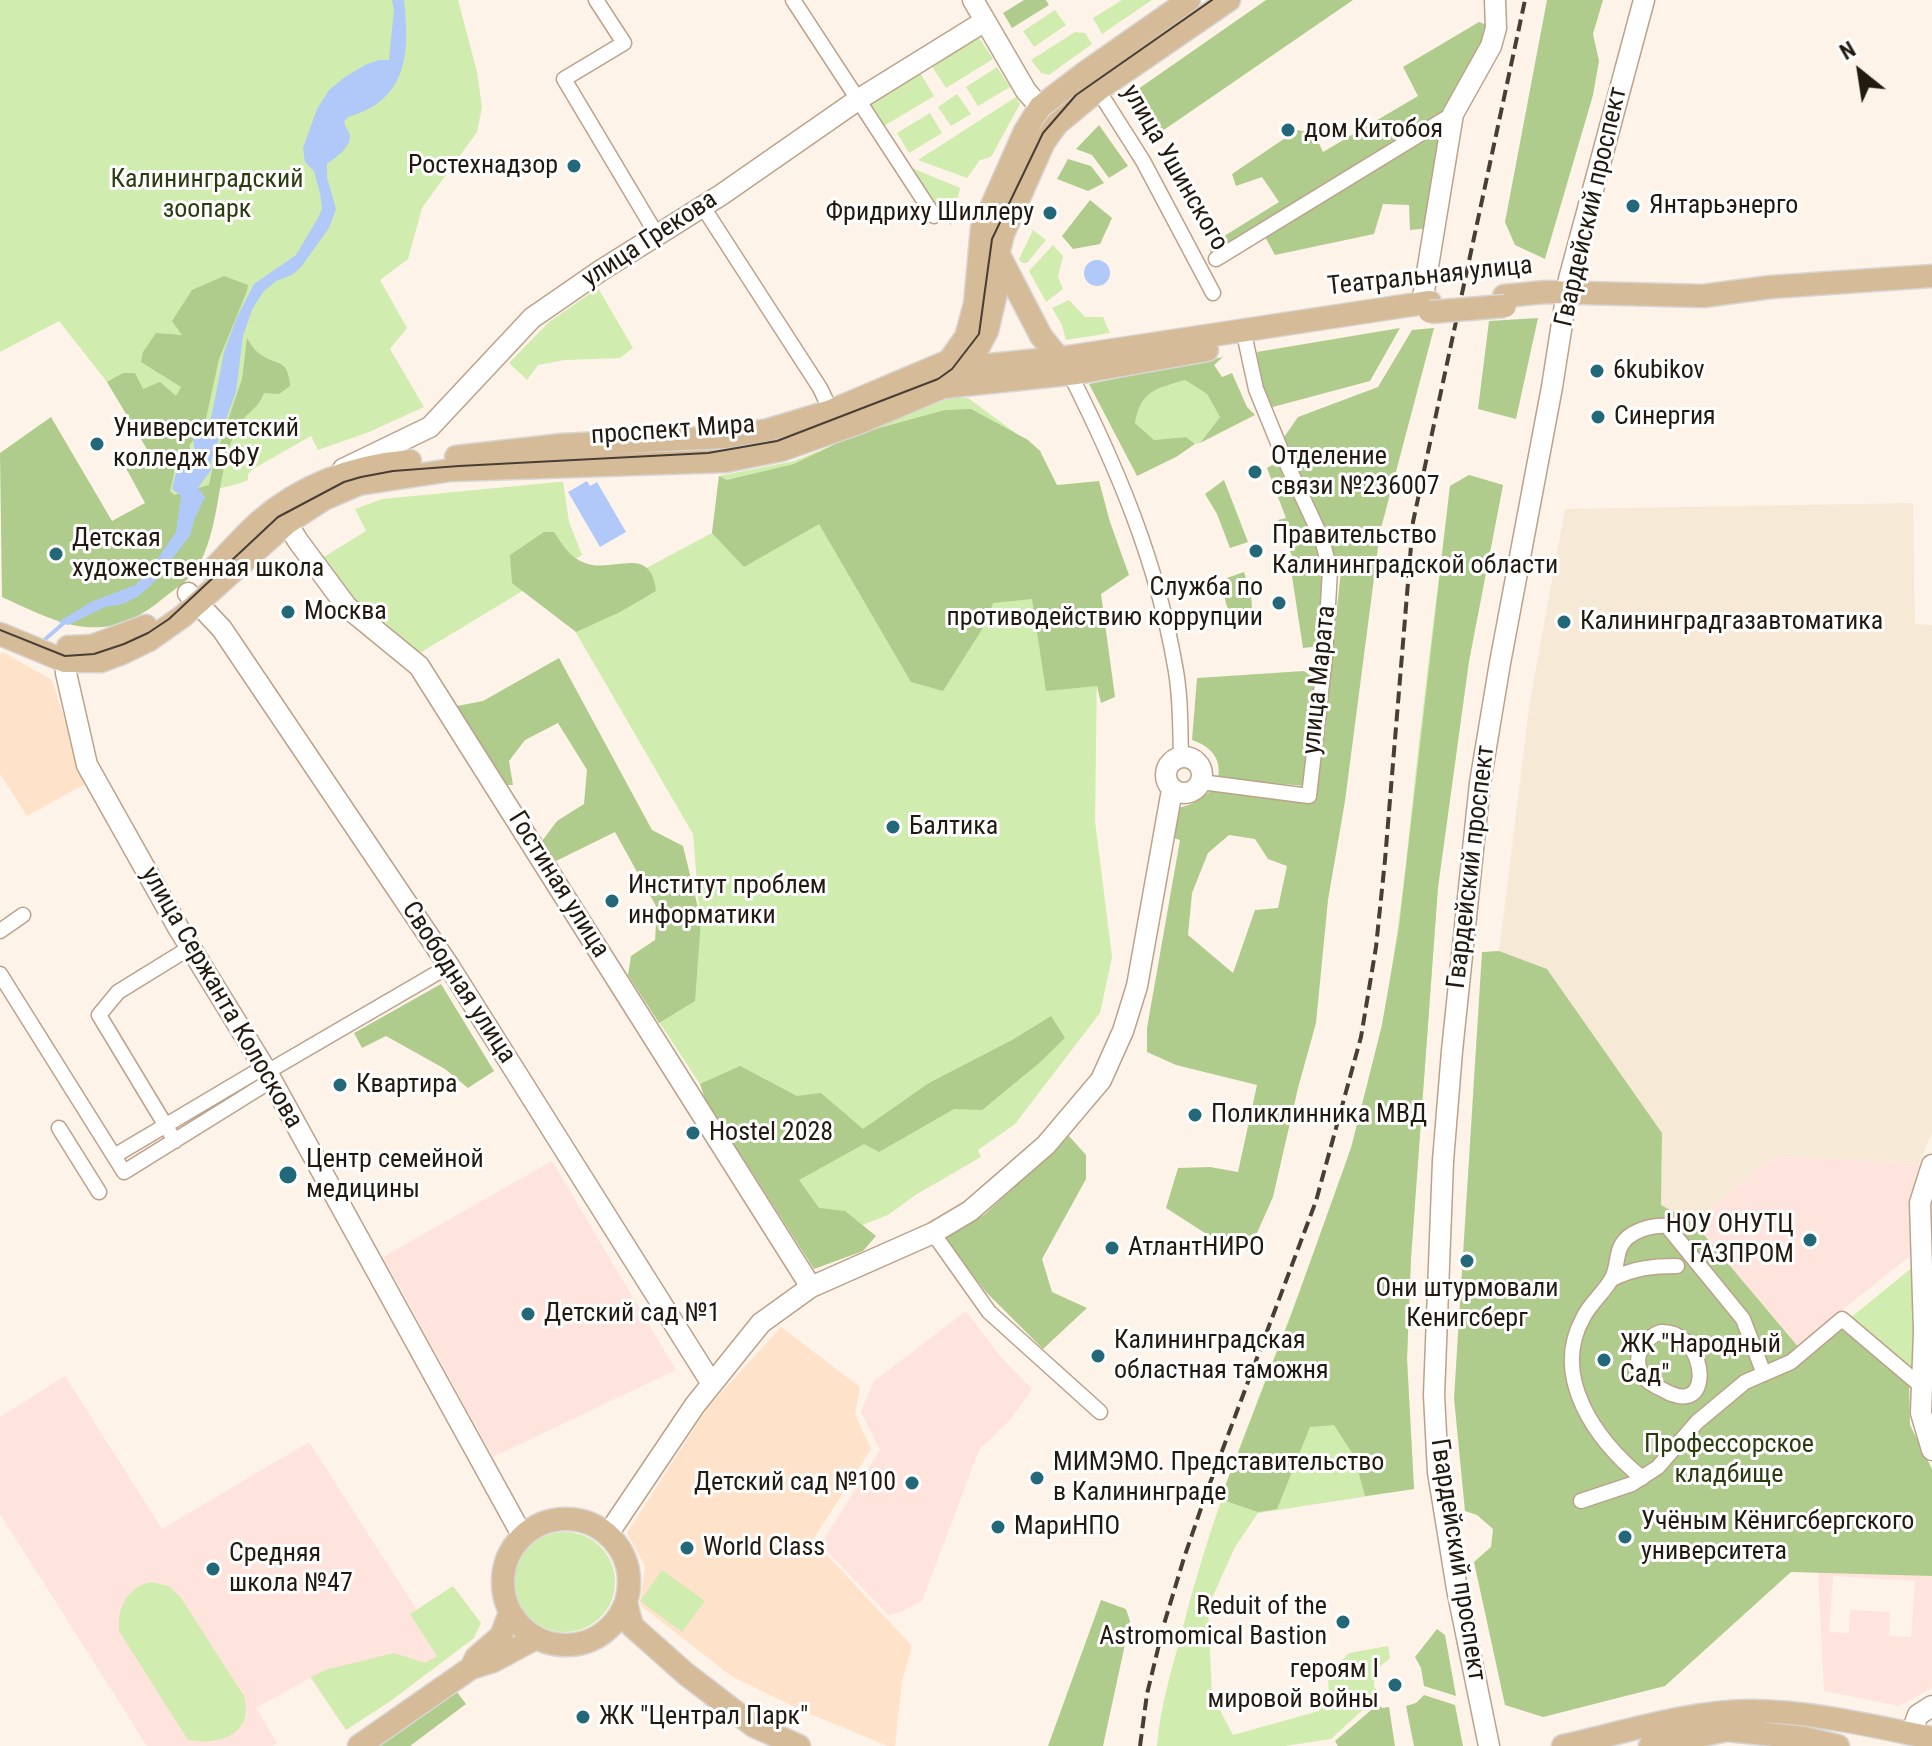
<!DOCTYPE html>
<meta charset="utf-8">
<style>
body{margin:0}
#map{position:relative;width:1932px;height:1746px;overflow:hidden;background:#fef3e9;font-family:"Roboto Condensed",sans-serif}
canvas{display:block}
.north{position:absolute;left:1820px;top:32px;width:80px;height:80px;-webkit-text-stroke:6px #fff;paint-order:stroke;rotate:330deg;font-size:22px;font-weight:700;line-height:32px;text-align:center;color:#22190f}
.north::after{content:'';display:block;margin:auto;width:28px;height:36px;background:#22190f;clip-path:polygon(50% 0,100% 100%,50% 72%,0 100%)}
</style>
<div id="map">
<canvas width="1932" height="1746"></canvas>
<div class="north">N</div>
</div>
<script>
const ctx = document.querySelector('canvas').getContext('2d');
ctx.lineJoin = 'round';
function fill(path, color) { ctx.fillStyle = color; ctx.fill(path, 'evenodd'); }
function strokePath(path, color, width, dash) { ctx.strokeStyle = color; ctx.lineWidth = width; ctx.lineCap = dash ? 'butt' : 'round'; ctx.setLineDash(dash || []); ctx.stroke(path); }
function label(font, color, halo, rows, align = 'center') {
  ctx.font = font + ' "Roboto Condensed",sans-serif'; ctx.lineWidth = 6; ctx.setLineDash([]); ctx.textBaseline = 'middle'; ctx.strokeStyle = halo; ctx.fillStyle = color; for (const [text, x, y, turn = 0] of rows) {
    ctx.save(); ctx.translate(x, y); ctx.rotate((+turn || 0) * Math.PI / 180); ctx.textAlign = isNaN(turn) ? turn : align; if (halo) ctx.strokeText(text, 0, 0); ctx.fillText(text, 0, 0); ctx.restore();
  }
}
fill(new Path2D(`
 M 3,652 L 52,680 L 85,784 L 27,816 L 0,774 L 0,655 Z
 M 781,1327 L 860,1387 L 855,1414 L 871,1449 L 813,1540 L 912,1646 L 902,1682 L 895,1746 L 888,1746 L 803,1711 L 731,1676 L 640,1605 L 645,1566 L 627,1533 L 708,1407 Z`), '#fee3ca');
fill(new Path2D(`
 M 1913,503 L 1915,624 L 1932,625 L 1932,1133 L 1919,1164 L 1780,1156 L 1765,1163 L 1694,1223 L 1661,1205 L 1662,1133 L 1547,969 L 1499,951 L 1530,701 L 1565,509 Z`), '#f6e9d5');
fill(new Path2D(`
 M 1781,1156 L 1919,1164 L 1912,1200 L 1910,1256 L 1797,1346 L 1694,1223 L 1765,1163 Z
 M 552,1161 L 676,1370 L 493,1457 L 383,1257 Z
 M 966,1311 L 1001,1357 L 1032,1389 L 1011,1419 L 979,1450 L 922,1601 L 899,1613 L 888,1615 L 824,1548 L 824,1539 L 880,1450 L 861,1412 L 874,1381 Z
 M 65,1376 L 162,1529 L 309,1442 L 447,1657 L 346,1730 L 310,1678 L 256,1708 L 277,1743 L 272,1746 L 147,1746 L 0,1514 L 0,1417 Z
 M 1818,1571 L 1932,1576 L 1932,1688 L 1899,1706 L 1824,1691 ZM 1833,1576 L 1915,1581 L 1911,1637 L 1889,1636 L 1890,1612 L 1850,1610 L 1849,1633 L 1829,1632 Z`), '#fee4dd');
fill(new Path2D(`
 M 0,0 L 458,0 L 477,72 L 482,107 L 477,132 L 422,208 L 408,259 L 380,280 L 407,328 L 390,349 L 424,407 L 369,432 L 318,450 L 311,436 L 253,469 L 248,474 L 248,480 L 238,484 L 165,501 L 147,449 L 107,382 L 59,321 L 0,352 Z
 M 1122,0 L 1152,0 L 1102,34 L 1093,18 Z
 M 1055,10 L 1066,25 L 1034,47 L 1023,31 Z
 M 1075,32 L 1085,33 L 1092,44 L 1049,75 L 1041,73 L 1031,60 Z
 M 978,36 L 993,59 L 946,88 L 931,65 Z
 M 997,67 L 1010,87 L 978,106 L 966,87 Z
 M 919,71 L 934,96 L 884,126 L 870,106 L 879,95 Z
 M 957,94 L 971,114 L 951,126 L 938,107 Z
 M 1016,97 L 1020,104 L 991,157 L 980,160 L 967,178 L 918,160 Z
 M 930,113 L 942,133 L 909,153 L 897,133 Z
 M 912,168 L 960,188 L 951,226 Z
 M 1033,230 L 1046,240 L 1027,263 L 1022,263 L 1019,259 Z
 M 1053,245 L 1063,256 L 1058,277 L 1063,289 L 1046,302 L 1029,271 Z
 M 598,288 L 633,348 L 620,358 L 565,360 L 538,365 L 527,380 L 509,363 L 549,322 Z
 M 1069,300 L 1085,317 L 1103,317 L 1110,333 L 1066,340 L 1062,325 L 1052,308 Z
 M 1185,380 L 1207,394 L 1220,417 L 1200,443 L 1195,444 L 1186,437 L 1154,440 L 1135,423 C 1141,390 1156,389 1185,380 Z
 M 949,398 L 968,398 L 1040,451 L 1098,592 L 1095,821 L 1112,957 L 1100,1013 L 1015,1124 L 978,1150 L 981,1157 L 917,1194 L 888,1215 L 807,1246 L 628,975 L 700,920 L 693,834 L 564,612 L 712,533 L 719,476 L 794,461 Z
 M 1469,475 L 1503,485 L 1469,661 L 1438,887 L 1411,1258 L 1407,1359 L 1414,1489 L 1258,1513 L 1235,1547 L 1208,1607 L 1212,1695 L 1233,1735 L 1319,1711 L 1329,1696 L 1328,1674 L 1349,1653 L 1388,1646 L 1390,1658 L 1375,1671 L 1374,1686 L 1379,1695 L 1331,1739 L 1285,1746 L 1157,1746 C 1160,1703 1175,1661 1185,1619 C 1227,1458 1299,1308 1350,1151 C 1389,1030 1402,903 1415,778 C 1426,681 1438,583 1450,486 Z
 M 558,482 L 563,482 L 569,522 L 582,555 L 410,659 L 314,563 L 366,531 L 355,509 L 382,499 Z
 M 1919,1262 L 1916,1376 L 1849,1319 Z
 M515 1582a50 50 0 1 1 100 0a50 50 0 1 1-100 0Z
 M 662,1570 L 705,1601 L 682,1632 L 640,1601 Z
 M 151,1582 L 169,1586 L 181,1598 L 244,1696 C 254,1733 222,1746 188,1740 L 119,1631 C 117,1608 127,1587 151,1582 Z
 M 453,1586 L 481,1623 L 474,1638 L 392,1700 L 346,1730 L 311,1677 L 325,1670 L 394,1653 L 425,1663 L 437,1656 L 410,1614 Z`), '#d0ecaf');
fill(new Path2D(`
 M 1024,0 L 1046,0 L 1049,5 L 1012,28 L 1003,13 Z
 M 1266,0 L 1353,0 L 1155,136 L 1131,94 Z
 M 1547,0 L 1603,0 L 1593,34 L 1599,61 L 1593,95 L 1545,259 L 1515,245 L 1505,222 Z
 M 1479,22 L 1492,27 L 1448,110 L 1257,229 L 1211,253 L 1208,246 L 1279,202 L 1262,177 L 1236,186 L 1232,174 L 1297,130 L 1314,133 L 1323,152 L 1418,96 L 1403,67 Z
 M 1445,123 L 1430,228 L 1410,230 L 1409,205 L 1383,204 L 1374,234 L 1275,255 L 1265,237 Z
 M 1099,125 L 1128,166 L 1109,178 L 1092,155 L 1076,149 Z
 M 1068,159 L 1091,166 L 1104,183 L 1088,191 L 1057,179 Z
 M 1090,200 L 1112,218 L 1100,244 L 1073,249 L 1062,236 Z
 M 224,276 L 248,285 L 247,291 L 219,359 L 205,423 L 189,446 L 192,453 L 177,460 L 170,491 L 174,495 L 209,485 L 214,461 L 242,379 L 247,338 C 250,343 255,351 260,354 C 277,367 288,357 290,386 L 279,394 L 264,393 C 259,405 255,407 246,416 C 238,423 232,439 229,448 C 217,488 218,530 198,567 C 192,578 176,588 166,596 C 106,648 64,626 2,597 L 0,453 L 51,417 L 112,521 L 145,503 L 122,461 L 129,456 L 147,449 L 107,382 L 123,373 L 135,373 L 143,389 L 160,382 L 176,396 L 181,387 L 141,362 L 143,352 L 156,333 L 182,335 L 172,321 L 192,290 Z
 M 1538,318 L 1516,419 L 1478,409 L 1489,321 Z
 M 1400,328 L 1370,381 L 1269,408 L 1261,385 L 1257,352 Z
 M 1434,328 L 1380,532 L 1345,801 L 1328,900 L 1316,1023 L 1298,1088 L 1273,1197 L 1249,1251 L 1205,1233 L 1166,1208 L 1178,1168 L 1210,1167 L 1238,1172 L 1257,1085 L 1176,1065 L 1147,1052 L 1147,1028 L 1180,840 L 1167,836 L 1176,809 L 1191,804 L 1214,789 L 1308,801 L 1316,798 L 1341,571 L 1327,535 L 1282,440 L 1298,417 L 1378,387 L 1412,330 ZM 1229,835 L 1255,839 L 1268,859 L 1287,866 L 1278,908 L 1255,910 L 1233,973 L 1188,935 L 1192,893 L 1208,853 Z
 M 1223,357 L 1214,365 L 1222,377 L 1232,373 L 1247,407 L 1255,415 L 1200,443 L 1220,417 L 1207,394 L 1185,380 C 1156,389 1141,390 1135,423 L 1154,440 L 1186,437 L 1195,444 L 1176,457 L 1137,476 L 1089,384 Z
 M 971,409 L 1028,440 L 1040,451 L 1057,485 L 1099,481 L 1110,522 L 1129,575 L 1101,594 L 1115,697 L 1101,703 L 1097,686 L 1046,691 L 1032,599 L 993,603 L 986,623 L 943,691 L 911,682 L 819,524 L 744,567 L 712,533 L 719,476 L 727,480 L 794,464 L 854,435 L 945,410 Z
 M 1279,461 L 1322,555 L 1322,646 L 1303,648 L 1289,557 L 1292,556 L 1278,520 L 1286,518 L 1267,468 Z
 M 1469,475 L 1503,485 L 1469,661 L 1438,887 L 1411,1258 L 1407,1359 L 1414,1489 L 1365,1496 L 1354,1456 L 1334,1425 L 1310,1427 L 1277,1509 L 1258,1512 L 1220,1499 L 1290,1318 L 1351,1148 L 1382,1025 L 1399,927 L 1450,486 Z
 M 1224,480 L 1248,542 L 1230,548 L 1217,514 L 1205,494 Z
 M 544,532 L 554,532 C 562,544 570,558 585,563 C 613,574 651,543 656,591 L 620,612 L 576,632 L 512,583 L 510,555 Z
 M 1244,572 L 1251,594 L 1253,622 C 1222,616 1228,606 1221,580 Z
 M 559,658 L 652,830 L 683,846 L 701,920 L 695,1001 L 659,1023 L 628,975 L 631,956 L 655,940 L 657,908 L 615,832 L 556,861 L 542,841 L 557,821 L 584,804 L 587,770 L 558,723 L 525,740 L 509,761 L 513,785 L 500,785 L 457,706 L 483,701 Z
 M 1304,671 L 1317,680 L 1304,786 L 1218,778 C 1222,758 1210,746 1192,740 L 1197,678 Z
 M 1499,951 L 1547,969 L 1662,1133 L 1661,1205 L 1694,1223 L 1805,1355 L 1841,1326 L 1909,1379 L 1910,1425 L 1932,1469 L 1932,1576 L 1791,1572 L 1665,1686 L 1543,1717 L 1505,1705 L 1474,1562 L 1491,1547 L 1493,1529 L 1477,1515 L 1465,1511 L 1454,1398 L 1482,952 Z
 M 441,984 L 494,1071 L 468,1088 L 445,1069 L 386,1036 L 362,1048 L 354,1033 Z
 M 1051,1016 L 1065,1038 L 1038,1064 L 982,1110 L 954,1109 L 879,1152 L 864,1144 L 799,1180 L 819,1208 L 845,1211 L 876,1236 L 863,1251 L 814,1269 L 705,1099 L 700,1084 L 740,1066 L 797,1096 L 821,1093 L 863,1129 L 929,1083 L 1014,1039 Z
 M 1069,1136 L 1086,1155 L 1086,1179 L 1042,1259 L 1052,1292 L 1087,1308 L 1043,1349 L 986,1292 L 942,1235 L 984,1215 Z
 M 1101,1600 L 1126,1609 L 1130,1621 L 1103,1746 L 1048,1746 Z
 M 1437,1629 L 1445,1635 L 1456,1696 L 1424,1686 L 1421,1668 L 1415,1657 Z
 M 457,1692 L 466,1704 L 410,1746 L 377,1746 Z
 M 1424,1695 L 1455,1705 L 1463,1746 L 1414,1746 L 1406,1706 L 1416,1703 Z
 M 1377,1705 L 1383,1708 L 1389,1707 L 1395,1746 L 1338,1746 L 1335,1741 Z`), '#afcc8c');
fill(new Path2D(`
 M 392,0 L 404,0 C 410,53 408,100 348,117 L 344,122 C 345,127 349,131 350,135 C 351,148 335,158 327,164 L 327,177 L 336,209 L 329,228 L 301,267 L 292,275 L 276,281 L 263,292 L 252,310 L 243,336 L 236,392 L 211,461 L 211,470 L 198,488 L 205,497 L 195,518 L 190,536 L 152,584 L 139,596 L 123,604 L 105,607 L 68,625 L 58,622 L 91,602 L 135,585 L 147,574 L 176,532 L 181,496 L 172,489 L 179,460 L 195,453 L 193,440 L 205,432 L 212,414 L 224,352 L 237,317 L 254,284 L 296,255 L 318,218 L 322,208 L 320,193 L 314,171 L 305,162 L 303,148 L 317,109 L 329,90 L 345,77 L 367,64 L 380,60 L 389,60 L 394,10 Z
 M1084 273a13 13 0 1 1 26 0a13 13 0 1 1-26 0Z
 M 587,481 L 590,486 L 597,482 L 626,532 L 600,547 L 568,492 Z`), '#b1c9f9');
strokePath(new Path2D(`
 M 42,642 L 66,621`), '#b1c9f9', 4);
const street = new Path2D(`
 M 596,0 L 624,43 L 564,79 L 657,235
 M 793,0 L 934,216
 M 1098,90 L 1143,161 L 1213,293
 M 703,207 L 820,388 L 831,411
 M 1216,259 L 1453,114
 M 1070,374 C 1117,467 1157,562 1175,666 C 1181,696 1180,727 1181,757
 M 1201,782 L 1309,796 L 1325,657 L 1330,570 L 1322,539 L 1285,460 L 1256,389 L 1243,329
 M 0,931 L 23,915
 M 0,974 L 124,1172 L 272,1080
 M 267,1072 L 449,966
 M 59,1128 L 99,1192
 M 175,1141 L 99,1015 L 118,992 L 191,947
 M 114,1156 L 264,1067
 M 933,1233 L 989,1312 L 1100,1412
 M 1612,1279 C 1634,1268 1653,1266 1677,1266
 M 1661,1332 C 1698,1330 1712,1390 1687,1396 C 1680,1398 1675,1395 1669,1393 C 1662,1389 1654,1386 1648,1381 C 1629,1364 1640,1339 1661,1332 Z
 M 1642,1478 C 1597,1441 1550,1378 1583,1318 C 1590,1303 1605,1292 1612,1278 C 1617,1269 1616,1258 1620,1248 C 1627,1231 1651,1225 1667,1226 L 1743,1319 L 1764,1374
 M 1581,1501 L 1632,1484 L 1658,1467 L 1697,1422 L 1745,1382 L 1791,1362 L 1842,1319 L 1921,1386`);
const secondary = new Path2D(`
 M 973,0 L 1026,91 L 1040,107
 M 1422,303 L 1453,114 L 1491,46 L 1496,28 L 1495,0
 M 343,469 L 430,427 L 532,318 L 600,271 L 721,195 L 859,99 L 985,21
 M 280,512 L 298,541 L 347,607 L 419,666 L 811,1287
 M 188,593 L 222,629 L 449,966 L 712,1384
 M 65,661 L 66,673 L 87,765 L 179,929 L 267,1072 L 522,1535
 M1166 775a18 18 0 1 1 36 0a18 18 0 1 1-36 0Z
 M 1932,1165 L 1920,1203 L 1924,1331 L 1921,1413 L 1932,1450
 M 608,1534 L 695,1405 L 761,1323 L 811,1287 L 933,1233 L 970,1211 L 1046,1145 L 1101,1080 L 1123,1031 L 1137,986 L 1172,790
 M 1911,1734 L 1918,1715 L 1932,1706
 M 1489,1746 L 1457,1589 L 1438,1472 L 1434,1395 L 1443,1161 L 1452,1051 L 1480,783 L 1500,663 L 1552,387 L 1569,279 L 1644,0`);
const primary = new Path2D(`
 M 999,255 L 1041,336 L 1065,366
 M 1504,296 L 1545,292 L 1703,296 L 1771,287 L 1932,276
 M 960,368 L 1068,357 L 1430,302
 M 944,387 L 1077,373 L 1207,350
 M 456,457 L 562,445 L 726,437 L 768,430 L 831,411 L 949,361 L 966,337 L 975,304 L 982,228 L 1025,131 L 1040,107 L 1086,72 L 1189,0
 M 212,570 C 228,554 243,536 260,521 C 304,483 354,466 410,461
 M 0,634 L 65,661 L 101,661 L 120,654 L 149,640 L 183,616 L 287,523 L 324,499 L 359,484 L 451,470 L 726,461 L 781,450 L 858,423 L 943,387 L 968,367 L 987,331 L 996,293 L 998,254 L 1003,234 L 1044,142 L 1057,124 L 1098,90 L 1229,0
 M 68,647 L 92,646 L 146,626
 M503 1582a63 63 0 1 1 126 0a63 63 0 1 1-126 0Z
 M 626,1603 L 632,1626 L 686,1674 L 754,1726 L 799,1746
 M 472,1666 L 476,1658 L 501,1636 L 510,1613
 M 359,1746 L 471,1668 L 493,1661 L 536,1638
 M 1563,1746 C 1622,1733 1689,1711 1750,1711 C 1810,1711 1873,1726 1932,1738
 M 1650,1746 L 1727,1730 L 1804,1738 L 1838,1746`);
strokePath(street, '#bca28a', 17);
strokePath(secondary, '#bca28a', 23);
strokePath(primary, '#d7d6d4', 25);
strokePath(street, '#fff', 14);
strokePath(secondary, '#fff', 20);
strokePath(primary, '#d6bb98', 22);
strokePath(new Path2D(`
 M 0,630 L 65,656 L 94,654 L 124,644 L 148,633 L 169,619 L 278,517 L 344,482 L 361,477 L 393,471 L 459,466 L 708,453 L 777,441 L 938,379 L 952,369 L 979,334 L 992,239 L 1043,133 L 1076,95 L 1212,0`), '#473e34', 2);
strokePath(new Path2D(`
 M 1140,1746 L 1147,1694 L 1164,1624 L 1184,1558 L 1207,1491 L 1316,1201 L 1361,1037 L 1376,947 L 1385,860 L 1413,522 L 1525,0`), '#473e34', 4, [12, 6]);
const primaryBridge = new Path2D(`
 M 1430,312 L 1505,306`);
strokePath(primaryBridge, '#d7d6d4', 25, []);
strokePath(primaryBridge, '#d6bb98', 22);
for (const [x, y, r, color] of [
 [1288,130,8,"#236878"],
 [574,166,8,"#236878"],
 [1633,206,8,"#236878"],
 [1050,213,8,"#236878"],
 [1597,371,8,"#236878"],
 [1598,417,8,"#236878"],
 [97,444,8,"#236878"],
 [1255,472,8,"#236878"],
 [1256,551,8,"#236878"],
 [56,554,8,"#236878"],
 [1279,603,8,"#236878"],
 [288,612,8,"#236878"],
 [1564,622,8,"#236878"],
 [893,827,8,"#236878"],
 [612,901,8,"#236878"],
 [340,1085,8,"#236878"],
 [1195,1115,8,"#236878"],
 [693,1133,8,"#236878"],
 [288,1175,10,"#236878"],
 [1810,1240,8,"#236878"],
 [1112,1248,8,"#236878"],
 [1467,1261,8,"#236878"],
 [528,1314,8,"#236878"],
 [1098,1356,8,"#236878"],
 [1604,1360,8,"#236878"],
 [1037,1478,8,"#236878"],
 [912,1483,8,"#236878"],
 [998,1527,8,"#236878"],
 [1625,1537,8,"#236878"],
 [687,1548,8,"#236878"],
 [213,1569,8,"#236878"],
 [1343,1622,8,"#236878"],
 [1395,1685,8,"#236878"],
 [583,1717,8,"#236878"]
]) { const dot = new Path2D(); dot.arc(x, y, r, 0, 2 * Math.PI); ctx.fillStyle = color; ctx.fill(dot); strokePath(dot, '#fff', 3); }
label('26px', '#22190f', '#fff', [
 ["дом Китобоя",1304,130],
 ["Ростехнадзор",558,166,"right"],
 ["Янтарьэнерго",1649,206],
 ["Фридриху Шиллеру",1034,213,"right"],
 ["6kubikov",1613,371],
 ["Синергия",1614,417],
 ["Университетский",113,429],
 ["колледж БФУ",113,459],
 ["Отделение",1271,457],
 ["связи №236007",1271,487],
 ["Правительство",1272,536],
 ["Калининградской области",1272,566],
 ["Детская",72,539],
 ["художественная школа",72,569],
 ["Служба по",1263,588,"right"],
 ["противодействию коррупции",1263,618,"right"],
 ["Москва",304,612],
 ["Калининградгазавтоматика",1580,622],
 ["Балтика",909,827],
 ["Институт проблем",628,886],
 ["информатики",628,916],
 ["Квартира",356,1085],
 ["Поликлинника МВД",1211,1115],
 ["Hostel 2028",709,1133],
 ["Центр семейной",306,1160],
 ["медицины",306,1190],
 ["НОУ ОНУТЦ",1794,1225,"right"],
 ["ГАЗПРОМ",1794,1255,"right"],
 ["АтлантНИРО",1128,1248],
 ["Они штурмовали",1467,1289,"center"],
 ["Кенигсберг",1467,1319,"center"],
 ["Детский сад №1",544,1314],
 ["Калининградская",1114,1341],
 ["областная таможня",1114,1371],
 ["ЖК \"Народный",1620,1345],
 ["Сад\"",1620,1375],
 ["МИМЭМО. Представительство",1053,1463],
 ["в Калининграде",1053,1493],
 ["Детский сад №100",896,1483,"right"],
 ["Учёным Кёнигсбергского",1641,1522],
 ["университета",1641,1552],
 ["МариНПО",1014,1527],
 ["World Class",703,1548],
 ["Средняя",229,1554],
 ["школа №47",229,1584],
 ["Reduit of the",1327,1607,"right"],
 ["Astromomical Bastion",1327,1637,"right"],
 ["героям I",1379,1670,"right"],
 ["мировой войны",1379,1700,"right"],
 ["ЖК \"Централ Парк\"",599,1717]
], 'left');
label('26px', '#22190f', '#fff', [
 ["улица Ушинского",1174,168,60],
 ["Гвардейский проспект",1592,207,-77],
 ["улица Грекова",650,240,-33],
 ["Театральная улица",1430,277,-6],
 ["проспект Мира",673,431,-4],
 ["улица Марата",1320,680,-84],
 ["Гвардейский проспект",1472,867,-83],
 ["Гостиная улица",558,885,58],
 ["Свободная улица",458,983,57],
 ["улица Сержанта Колоскова",221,998,60],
 ["Гвардейский проспект",1457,1560,81]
]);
label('26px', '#2b3d0f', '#fff', [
 ["Калининградский",207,180],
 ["зоопарк",207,210],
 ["Профессорское",1729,1445],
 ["кладбище",1729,1475]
]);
</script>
